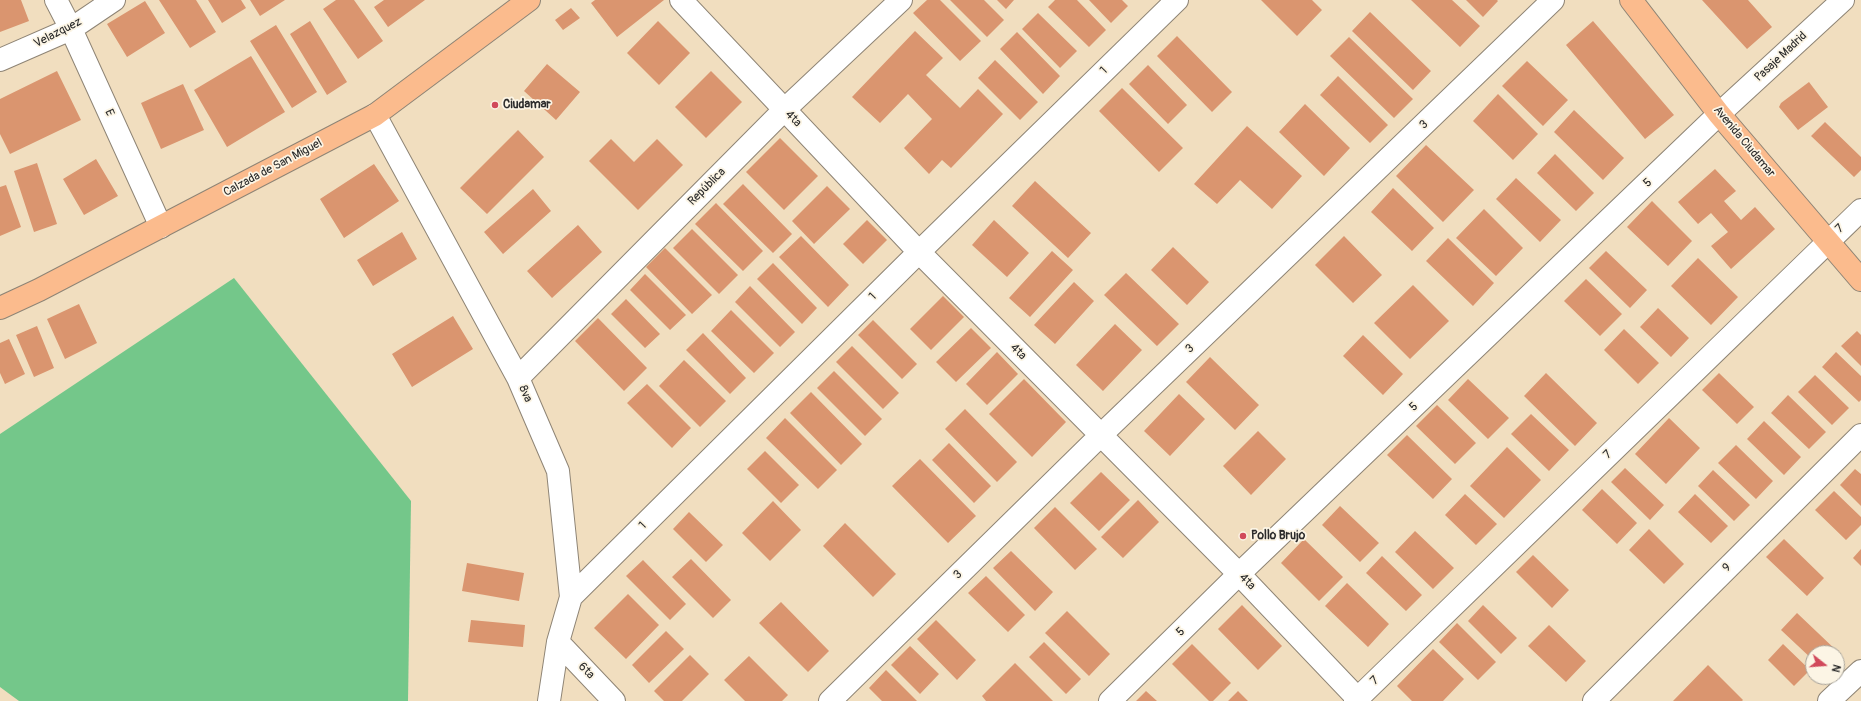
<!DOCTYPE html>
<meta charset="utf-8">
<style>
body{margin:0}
#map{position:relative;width:1861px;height:701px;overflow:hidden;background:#f1debf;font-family:Pangolin,sans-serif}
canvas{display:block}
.north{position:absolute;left:1805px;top:645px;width:40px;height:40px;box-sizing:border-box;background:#fcf5e5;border:1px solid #a8a49b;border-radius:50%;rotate:107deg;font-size:11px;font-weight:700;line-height:16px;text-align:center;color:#2b2b2b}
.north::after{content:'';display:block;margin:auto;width:14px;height:18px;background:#d1495b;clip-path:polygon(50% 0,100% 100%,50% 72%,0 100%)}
</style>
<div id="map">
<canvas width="1861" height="701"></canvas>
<div class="north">N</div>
</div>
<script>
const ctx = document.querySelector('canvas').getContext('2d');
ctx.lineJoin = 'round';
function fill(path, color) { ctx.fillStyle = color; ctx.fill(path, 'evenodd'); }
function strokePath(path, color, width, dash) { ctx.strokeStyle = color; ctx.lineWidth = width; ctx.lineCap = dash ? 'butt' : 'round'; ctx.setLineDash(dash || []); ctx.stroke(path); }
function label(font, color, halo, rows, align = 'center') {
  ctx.font = font + ' Pangolin,sans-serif'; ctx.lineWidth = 3.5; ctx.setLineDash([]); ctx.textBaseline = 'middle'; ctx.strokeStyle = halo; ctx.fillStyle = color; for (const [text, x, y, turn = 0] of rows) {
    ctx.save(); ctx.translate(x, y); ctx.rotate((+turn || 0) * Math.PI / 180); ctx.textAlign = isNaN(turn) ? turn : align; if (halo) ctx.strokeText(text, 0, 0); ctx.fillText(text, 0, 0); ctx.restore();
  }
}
fill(new Path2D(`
 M 234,278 L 411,501 L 408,701 L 19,701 L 0,687 L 0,434 Z`), '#74c78a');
fill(new Path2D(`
 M 0,0 L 21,0 L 29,21 L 0,32 Z
 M 159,0 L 196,0 L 216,32 L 190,48 Z
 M 208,0 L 241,0 L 246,8 L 222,23 Z
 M 250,0 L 285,0 L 260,16 Z
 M 336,0 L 354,0 L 383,41 L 358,59 L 323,9 Z
 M 384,0 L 425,0 L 388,27 L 374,7 Z
 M 595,0 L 664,0 L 617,37 L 591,3 Z
 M 927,0 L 940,0 L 981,41 L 960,61 L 913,13 Z
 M 950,0 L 984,0 L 1004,20 L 987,37 Z
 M 997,0 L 1014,0 L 1006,9 Z
 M 1055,0 L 1077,0 L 1106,30 L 1089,47 L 1048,7 Z
 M 1089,0 L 1122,0 L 1128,6 L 1111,23 Z
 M 1261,0 L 1312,0 L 1322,10 L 1297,36 Z
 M 1411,0 L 1452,0 L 1480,26 L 1460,47 Z
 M 1466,0 L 1497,0 L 1498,1 L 1483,17 Z
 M 1702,0 L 1748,0 L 1772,27 L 1747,49 Z
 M 145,1 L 165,33 L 127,57 L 107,24 Z
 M 571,8 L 580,18 L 563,30 L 555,20 Z
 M 1370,12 L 1431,71 L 1413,90 L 1352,31 Z
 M 1038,13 L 1077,51 L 1060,68 L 1022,29 Z
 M 310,21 L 347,82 L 327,95 L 290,34 Z
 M 658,21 L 690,53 L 659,85 L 627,53 Z
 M 1593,21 L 1674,115 L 1645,139 L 1566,45 Z
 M 276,25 L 317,92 L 292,108 L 250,41 Z
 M 915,31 L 943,58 L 926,75 L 960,108 L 978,89 L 1003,114 L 951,168 L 942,160 L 929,174 L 904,148 L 932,119 L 908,94 L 880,123 L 852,97 Z
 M 1017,32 L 1060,76 L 1043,94 L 1000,49 Z
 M 1177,36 L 1232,92 L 1212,112 L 1157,56 Z
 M 1349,37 L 1413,99 L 1394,118 L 1330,56 Z
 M 251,56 L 285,112 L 227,147 L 194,90 Z
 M 995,60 L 1038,102 L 1020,120 L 978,78 Z
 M 1527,61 L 1568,100 L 1543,126 L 1502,86 Z
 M 547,64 L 580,92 L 556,120 L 524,91 Z
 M 1148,65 L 1187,105 L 1168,124 L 1129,84 Z
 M 57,71 L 81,120 L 10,154 L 0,134 L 0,99 Z
 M 711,71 L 742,102 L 706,138 L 675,107 Z
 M 1338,76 L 1388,125 L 1370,143 L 1320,95 Z
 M 1809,82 L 1828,107 L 1798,130 L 1779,107 L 1781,103 Z
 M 183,84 L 204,130 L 161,149 L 141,103 Z
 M 1122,88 L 1183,148 L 1159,172 L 1099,111 Z
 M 1498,94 L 1538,134 L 1513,160 L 1473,121 Z
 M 1305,104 L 1350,148 L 1324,176 L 1279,132 Z
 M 1574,110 L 1624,158 L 1603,180 L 1554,132 Z
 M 1825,122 L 1861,157 L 1861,170 L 1854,177 L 1811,136 Z
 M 1247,126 L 1302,176 L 1272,209 L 1240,180 L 1217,204 L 1194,184 Z
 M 518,130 L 544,157 L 487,214 L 460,188 Z
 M 780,138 L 818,176 L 784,210 L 746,172 Z
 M 611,139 L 634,162 L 657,139 L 683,165 L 638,210 L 589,161 Z
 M 1426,145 L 1474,190 L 1443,222 L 1396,176 Z
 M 1555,154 L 1594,193 L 1576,211 L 1537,173 Z
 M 96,159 L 118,196 L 84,215 L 63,179 Z
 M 37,163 L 57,224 L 34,232 L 14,171 Z
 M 374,164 L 399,201 L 344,238 L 320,199 Z
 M 1715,169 L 1736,191 L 1724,201 L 1741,220 L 1755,207 L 1775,229 L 1731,269 L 1711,246 L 1728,232 L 1711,213 L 1698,224 L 1678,202 Z
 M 1516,178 L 1561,220 L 1540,242 L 1496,199 Z
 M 1035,181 L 1091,233 L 1068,258 L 1012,206 Z
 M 743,184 L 792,234 L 773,253 L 723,204 Z
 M 6,185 L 21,227 L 0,236 L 0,187 Z
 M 827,186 L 850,209 L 814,244 L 792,221 Z
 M 1393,188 L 1434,228 L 1412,251 L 1371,212 Z
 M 533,189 L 551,211 L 503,254 L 484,232 Z
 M 1652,201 L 1692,241 L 1668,266 L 1627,227 Z
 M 716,203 L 763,251 L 743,271 L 695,224 Z
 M 1484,209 L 1523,248 L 1496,276 L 1456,238 Z
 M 867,220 L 887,240 L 863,264 L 843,244 Z
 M 994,220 L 1029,253 L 1007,277 L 972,245 Z
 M 578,225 L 602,252 L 552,298 L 527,271 Z
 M 692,229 L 738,275 L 719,294 L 673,248 Z
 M 402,232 L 417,259 L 373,286 L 357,260 Z
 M 801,236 L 849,285 L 828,307 L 779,257 Z
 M 1344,236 L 1382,275 L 1353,303 L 1315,265 Z
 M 1448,238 L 1494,283 L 1473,306 L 1426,261 Z
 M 1173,247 L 1209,282 L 1187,305 L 1151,270 Z
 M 665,248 L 712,295 L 692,314 L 646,267 Z
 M 1052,251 L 1073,270 L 1030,317 L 1009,298 Z
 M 1606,251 L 1647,290 L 1630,308 L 1589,268 Z
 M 1698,258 L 1738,297 L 1711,325 L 1671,286 Z
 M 773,263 L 817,308 L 802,324 L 757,279 Z
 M 1126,273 L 1179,324 L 1157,346 L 1104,295 Z
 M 645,274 L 686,315 L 670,330 L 630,290 Z
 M 1586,279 L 1622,314 L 1600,336 L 1564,301 Z
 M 1074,282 L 1094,301 L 1055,344 L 1034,325 Z
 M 1413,285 L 1449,321 L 1410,359 L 1374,323 Z
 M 750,286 L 795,332 L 780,347 L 735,302 Z
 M 943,296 L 964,317 L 931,350 L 910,329 Z
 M 626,299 L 660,334 L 645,348 L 611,314 Z
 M 79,304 L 97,343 L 65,359 L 47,319 Z
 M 1658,308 L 1689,338 L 1671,357 L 1640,327 Z
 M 731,310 L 774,353 L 754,373 L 711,331 Z
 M 453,316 L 473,349 L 412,387 L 392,354 Z
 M 598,318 L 647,368 L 624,391 L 575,341 Z
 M 873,320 L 917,364 L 902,379 L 858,335 Z
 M 1115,324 L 1142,350 L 1103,391 L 1076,365 Z
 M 37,326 L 54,368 L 34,377 L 16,335 Z
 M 971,328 L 991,348 L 956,382 L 936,362 Z
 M 1624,329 L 1659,363 L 1638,384 L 1604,350 Z
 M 1857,331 L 1861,335 L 1861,366 L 1841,346 Z
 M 703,333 L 746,378 L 730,394 L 686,350 Z
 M 1363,335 L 1403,374 L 1383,395 L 1343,356 Z
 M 9,339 L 25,374 L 5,384 L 0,373 L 0,343 Z
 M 852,346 L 899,393 L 883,409 L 836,362 Z
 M 997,352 L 1018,374 L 987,405 L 966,384 Z
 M 1836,352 L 1861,376 L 1861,400 L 1859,402 L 1822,367 Z
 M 1210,357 L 1259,405 L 1235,430 L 1186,382 Z
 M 684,360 L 726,401 L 700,427 L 659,386 Z
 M 834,371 L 882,419 L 865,436 L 817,388 Z
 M 1546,373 L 1597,423 L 1575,446 L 1524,396 Z
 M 1719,373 L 1754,407 L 1737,424 L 1702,390 Z
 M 1815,375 L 1849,408 L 1832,425 L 1798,392 Z
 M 1024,379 L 1066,422 L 1032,457 L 989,414 Z
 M 1468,379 L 1509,418 L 1488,439 L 1448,400 Z
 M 647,384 L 691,428 L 672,448 L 627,403 Z
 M 811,392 L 862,444 L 841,465 L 790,413 Z
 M 1179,394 L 1205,419 L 1170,456 L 1144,431 Z
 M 1788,395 L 1826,432 L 1809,449 L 1771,413 Z
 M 1437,405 L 1476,443 L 1455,464 L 1416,426 Z
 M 965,409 L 1017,462 L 997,482 L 945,429 Z
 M 1531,414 L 1569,450 L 1549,471 L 1511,434 Z
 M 785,418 L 837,470 L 818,489 L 766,438 Z
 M 1669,418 L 1700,448 L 1666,484 L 1635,454 Z
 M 1764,421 L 1801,457 L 1784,475 L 1747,439 Z
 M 1258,431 L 1286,459 L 1251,495 L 1223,466 Z
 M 1407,435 L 1452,479 L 1433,499 L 1387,455 Z
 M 949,443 L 991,486 L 974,503 L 932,460 Z
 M 1736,445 L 1773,481 L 1756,499 L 1718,463 Z
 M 1507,447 L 1541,480 L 1504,518 L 1470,486 Z
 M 765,451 L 799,485 L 781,503 L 747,469 Z
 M 920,459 L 976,516 L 948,543 L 892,486 Z
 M 1625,468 L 1664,505 L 1650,520 L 1611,482 Z
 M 1855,469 L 1861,474 L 1861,506 L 1840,485 Z
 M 1713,470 L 1750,505 L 1734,521 L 1698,486 Z
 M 1101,472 L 1130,500 L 1099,531 L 1070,503 Z
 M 1602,489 L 1637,523 L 1617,544 L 1582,510 Z
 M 1834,491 L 1861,517 L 1861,525 L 1846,540 L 1815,510 Z
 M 1465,494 L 1497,524 L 1476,545 L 1445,515 Z
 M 1695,494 L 1728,526 L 1711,543 L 1678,512 Z
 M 1138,500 L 1159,522 L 1123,558 L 1101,537 Z
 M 773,501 L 801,530 L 770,561 L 742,533 Z
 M 1340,506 L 1379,543 L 1360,562 L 1322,525 Z
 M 1055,507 L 1097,549 L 1075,570 L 1034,528 Z
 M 689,512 L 723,545 L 706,562 L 673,529 Z
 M 845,523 L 896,574 L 873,597 L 823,546 Z
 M 1649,529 L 1684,564 L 1664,584 L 1629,550 Z
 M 1415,531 L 1454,568 L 1433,589 L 1395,552 Z
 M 1304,539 L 1343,577 L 1319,601 L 1281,563 Z
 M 1784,539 L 1824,578 L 1807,596 L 1766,557 Z
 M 1861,549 L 1861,566 L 1853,558 Z
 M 1011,551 L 1053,592 L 1035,611 L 993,568 Z
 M 1533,555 L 1569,590 L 1552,608 L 1516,572 Z
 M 1382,556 L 1422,595 L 1406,611 L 1366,573 Z
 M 691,559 L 731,600 L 713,618 L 672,577 Z
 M 643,560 L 686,604 L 670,620 L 626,576 Z
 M 467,563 L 524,573 L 519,601 L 462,591 Z
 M 986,576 L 1025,615 L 1008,632 L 968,593 Z
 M 1347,583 L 1389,624 L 1368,647 L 1325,606 Z
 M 628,594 L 659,625 L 626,659 L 594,628 Z
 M 781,602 L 829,651 L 808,672 L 759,623 Z
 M 1242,605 L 1282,646 L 1258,670 L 1218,629 Z
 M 1483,605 L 1517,638 L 1501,654 L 1468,621 Z
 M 1067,611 L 1110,654 L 1089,676 L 1045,633 Z
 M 1797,613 L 1838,652 L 1837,653 L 1813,653 L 1813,660 L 1781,630 Z
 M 471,620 L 525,625 L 523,647 L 468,642 Z
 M 936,620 L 976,660 L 957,680 L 917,639 Z
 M 1457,623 L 1496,662 L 1478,680 L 1439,642 Z
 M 1549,625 L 1586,661 L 1566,682 L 1528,646 Z
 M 666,631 L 684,649 L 649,683 L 632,665 Z
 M 1044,642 L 1081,679 L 1066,694 L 1029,657 Z
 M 1192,644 L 1231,683 L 1213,701 L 1209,701 L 1172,664 Z
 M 1783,644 L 1810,670 L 1794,686 L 1768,660 Z
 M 910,646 L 939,674 L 920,694 L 891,665 Z
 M 1433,649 L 1464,679 L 1443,701 L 1412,701 L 1397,686 Z
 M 690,655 L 709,674 L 682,701 L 664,701 L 654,691 Z
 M 749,656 L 788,695 L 782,701 L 745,701 L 724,680 Z
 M 1015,663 L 1053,701 L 986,701 L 982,696 Z
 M 1708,665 L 1743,700 L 1742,701 L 1673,701 Z
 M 886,670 L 917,701 L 882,701 L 869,688 Z
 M 1146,691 L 1157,701 L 1136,701 Z
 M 1238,691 L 1248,701 L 1228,701 Z`), '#da956f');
const minor = new Path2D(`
 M 56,0 L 71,29 L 161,227
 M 681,0 L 919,252 L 1239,574 L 1360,701
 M 0,60 L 71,29 L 114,0
 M 375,115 L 518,378 L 558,471 L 571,597 L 558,642 L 549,701
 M 518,378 L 784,110 L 901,0
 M 571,597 L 919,252 L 1177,0
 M 558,642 L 614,701
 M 830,701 L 1101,435 L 1553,0
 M 1110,701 L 1239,574 L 1719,114 L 1843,0
 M 1355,701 L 1861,210
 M 1594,701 L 1861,435
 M 1829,701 L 1861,671`);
const major = new Path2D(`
 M 1631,0 L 1719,114 L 1861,280
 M 0,308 L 39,290 L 375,115 L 529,0`);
strokePath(minor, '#8e8475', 24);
strokePath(major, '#8e8475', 24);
strokePath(minor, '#fff', 22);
strokePath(major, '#fbbb8d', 22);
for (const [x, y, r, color] of [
 [495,105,4,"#d1495b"],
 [1243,536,4,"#d1495b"]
]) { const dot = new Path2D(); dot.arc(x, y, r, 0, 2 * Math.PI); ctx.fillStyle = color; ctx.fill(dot); strokePath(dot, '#fcf5e5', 1.5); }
label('12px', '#2b2b2b', '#fcf5e5', [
 ["Velazquez",58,33,-27],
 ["Pasaje Madrid",1781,57,-43],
 ["1",1104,71,-44],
 ["E",109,113,66],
 ["4ta",793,119,46],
 ["3",1424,125,-44],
 ["Avenida Ciudamar",1744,142,50],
 ["Calzada de San Miguel",273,168,-28],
 ["5",1648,183,-44],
 ["República",707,187,-45],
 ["7",1840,229,-44],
 ["1",873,297,-45],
 ["3",1190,349,-44],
 ["4ta",1018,352,45],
 ["8va",525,394,67],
 ["5",1414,407,-44],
 ["7",1608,455,-44],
 ["1",643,526,-45],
 ["9",1727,568,-45],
 ["3",958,575,-44],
 ["4ta",1247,582,46],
 ["5",1181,632,-45],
 ["6ta",586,671,47],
 ["7",1375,681,-44]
]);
label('bold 12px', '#2b2b2b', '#fcf5e5', [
 ["Ciudamar",503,105],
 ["Pollo Brujo",1251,536]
], 'left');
</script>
